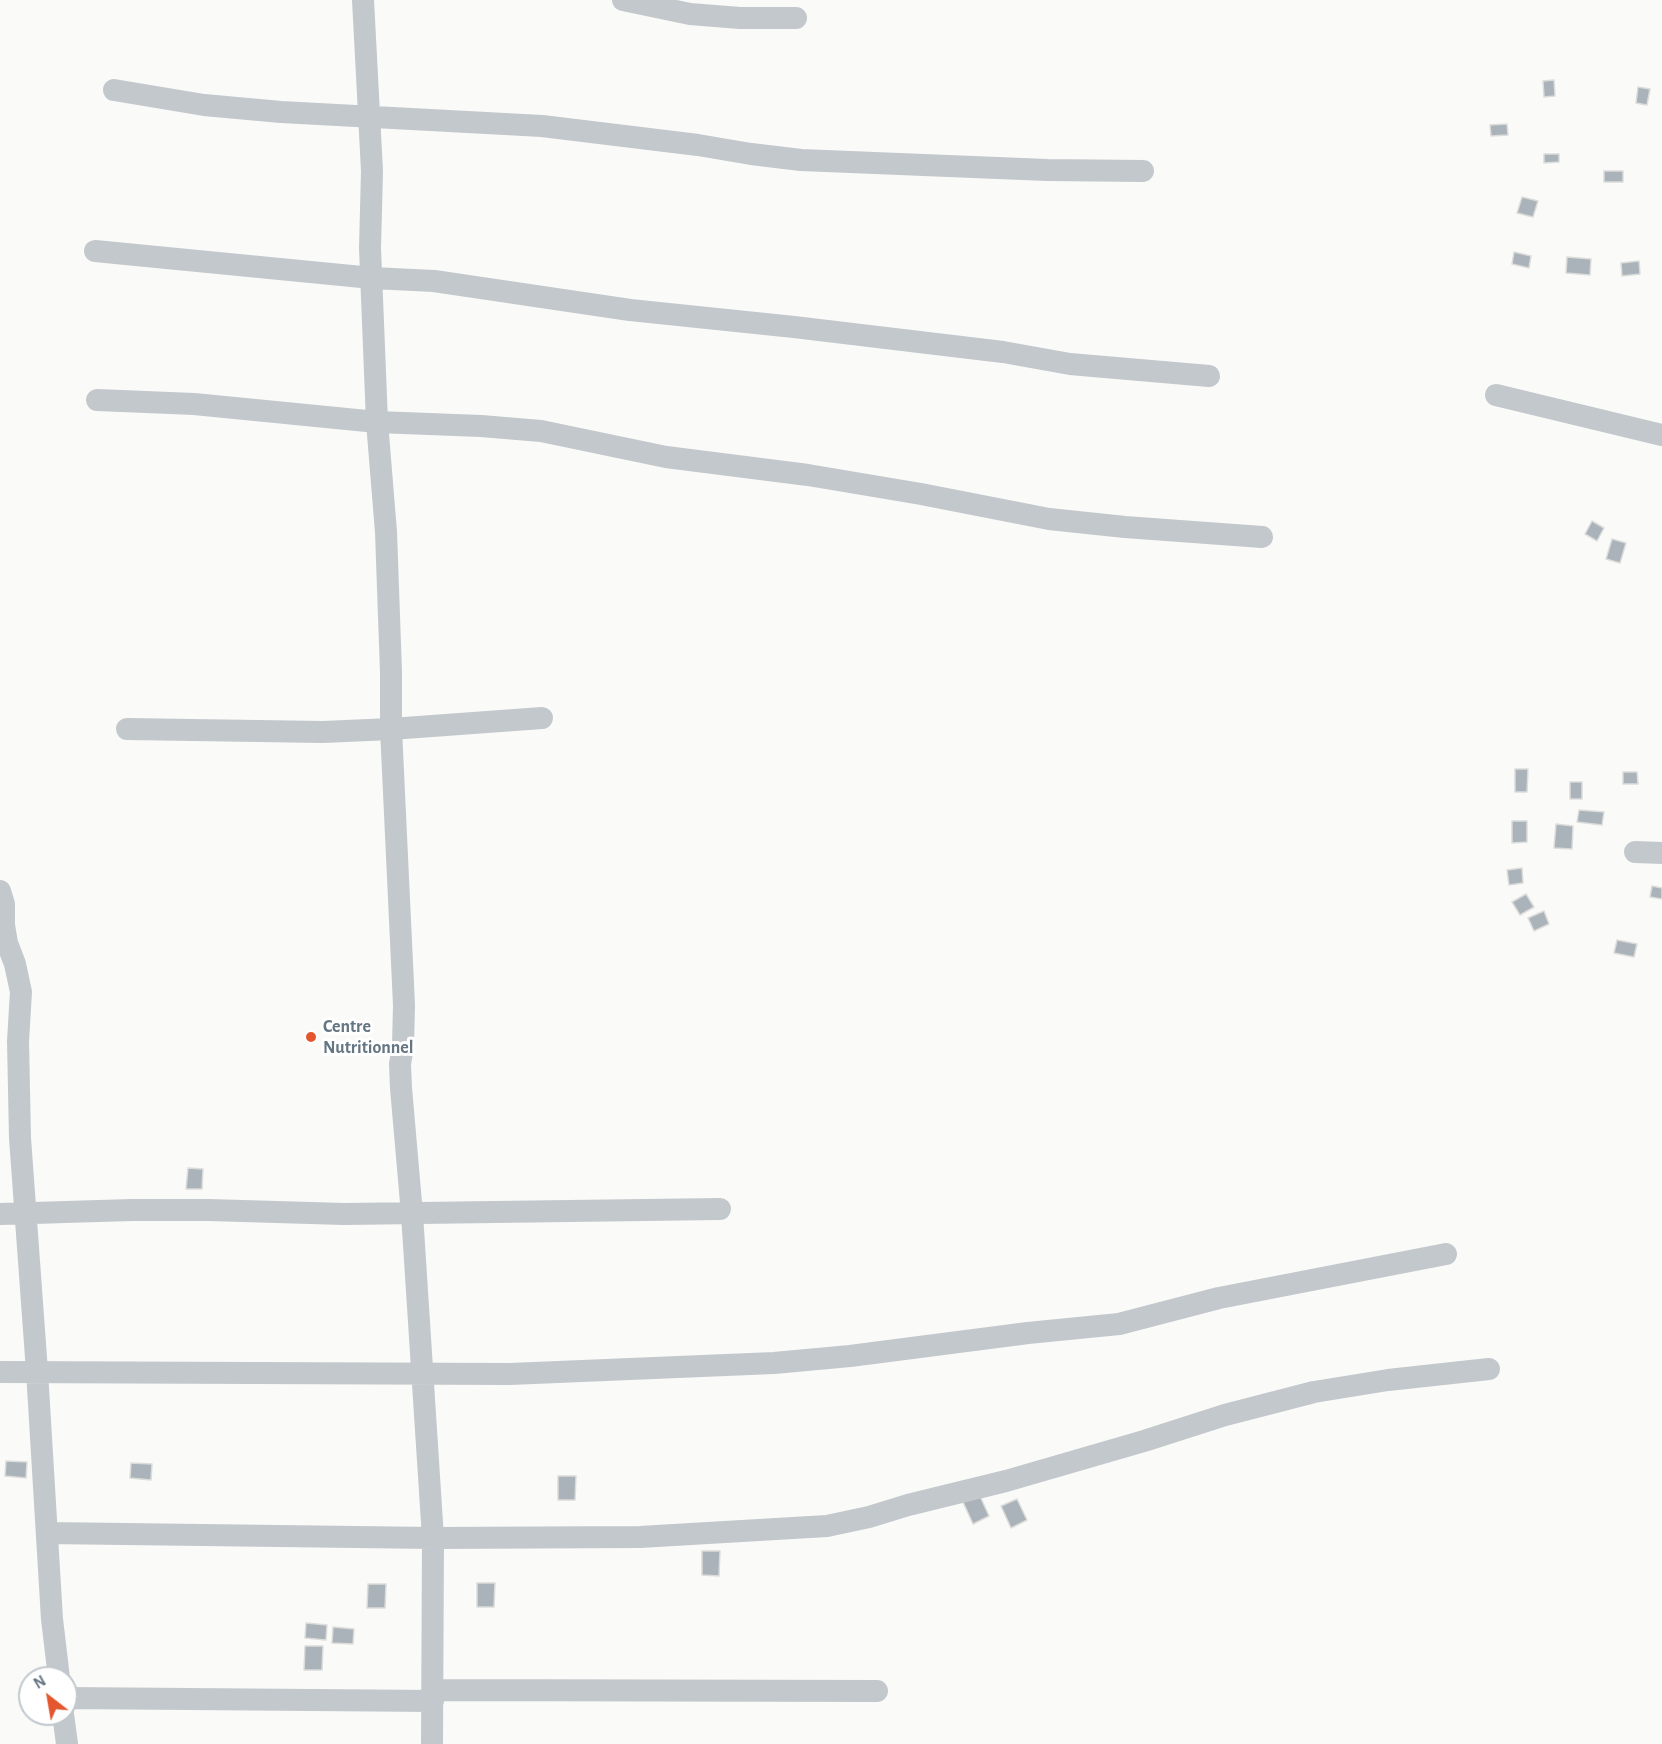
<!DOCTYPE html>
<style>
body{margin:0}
#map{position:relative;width:1662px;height:1744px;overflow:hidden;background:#fafaf8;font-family:"Alegreya Sans",sans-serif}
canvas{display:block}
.north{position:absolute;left:18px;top:1666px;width:60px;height:60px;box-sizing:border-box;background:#fff;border:2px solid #c1c8cd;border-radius:50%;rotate:329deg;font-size:16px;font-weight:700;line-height:24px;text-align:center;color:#657683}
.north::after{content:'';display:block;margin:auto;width:21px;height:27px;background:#e4572e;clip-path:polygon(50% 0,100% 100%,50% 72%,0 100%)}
</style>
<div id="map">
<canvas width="1662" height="1744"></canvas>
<div class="north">N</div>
</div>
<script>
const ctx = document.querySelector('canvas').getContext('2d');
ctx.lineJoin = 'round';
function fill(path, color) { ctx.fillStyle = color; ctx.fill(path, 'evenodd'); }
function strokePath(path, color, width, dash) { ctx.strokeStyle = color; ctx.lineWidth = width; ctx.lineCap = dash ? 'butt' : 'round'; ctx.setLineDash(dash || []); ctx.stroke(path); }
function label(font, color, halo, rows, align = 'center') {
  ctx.font = font + ' "Alegreya Sans",sans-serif'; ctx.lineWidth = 6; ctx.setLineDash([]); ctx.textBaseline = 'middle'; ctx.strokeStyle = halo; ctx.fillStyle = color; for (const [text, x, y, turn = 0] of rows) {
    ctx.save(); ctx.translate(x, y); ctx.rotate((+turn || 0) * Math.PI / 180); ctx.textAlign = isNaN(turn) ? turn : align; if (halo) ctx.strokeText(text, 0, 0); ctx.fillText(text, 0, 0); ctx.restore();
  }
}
const building = new Path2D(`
 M 1554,80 L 1555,96 L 1544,97 L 1543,81 Z
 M 1638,87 L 1650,89 L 1647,105 L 1636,103 Z
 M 1507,124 L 1508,135 L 1491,136 L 1490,125 Z
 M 1544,154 L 1559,154 L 1559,162 L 1544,163 Z
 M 1604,171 L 1623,171 L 1623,182 L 1604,182 Z
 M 1522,197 L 1538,201 L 1533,217 L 1517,213 Z
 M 1514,252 L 1531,256 L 1529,268 L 1512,264 Z
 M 1567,257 L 1591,259 L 1590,275 L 1566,273 Z
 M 1639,261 L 1640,274 L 1622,276 L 1621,263 Z
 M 1592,521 L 1604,528 L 1597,541 L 1585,534 Z
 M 1612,539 L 1626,543 L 1620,563 L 1606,559 Z
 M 1515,769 L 1528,769 L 1527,792 L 1515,792 Z
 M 1623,772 L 1637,772 L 1638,784 L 1623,784 Z
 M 1570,782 L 1582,782 L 1582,799 L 1570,799 Z
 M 1579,810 L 1604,812 L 1602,825 L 1577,822 Z
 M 1512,821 L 1527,821 L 1527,842 L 1512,843 Z
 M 1556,824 L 1573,826 L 1572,849 L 1554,848 Z
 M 1522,868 L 1523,883 L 1509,885 L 1507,870 Z
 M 1652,886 L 1662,888 L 1662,899 L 1650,897 Z
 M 1526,894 L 1534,907 L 1520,915 L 1512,902 Z
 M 1544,911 L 1549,924 L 1534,931 L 1528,918 Z
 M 1617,940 L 1637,944 L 1634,957 L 1614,953 Z
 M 188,1168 L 203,1169 L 202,1189 L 186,1189 Z
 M 6,1461 L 27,1462 L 26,1478 L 5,1476 Z
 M 131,1463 L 152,1464 L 151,1480 L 130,1478 Z
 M 558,1476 L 576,1476 L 575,1500 L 558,1500 Z
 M 979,1494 L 989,1516 L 973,1524 L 963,1502 Z
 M 1017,1499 L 1027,1520 L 1011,1528 L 1001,1506 Z
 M 702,1551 L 720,1551 L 719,1576 L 702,1575 Z
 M 477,1583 L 495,1583 L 494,1607 L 477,1607 Z
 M 368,1584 L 386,1584 L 385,1608 L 367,1608 Z
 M 306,1623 L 327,1625 L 326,1640 L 305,1638 Z
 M 333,1627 L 354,1629 L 353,1644 L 332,1643 Z
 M 305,1646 L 323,1646 L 322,1670 L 304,1670 Z`);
fill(building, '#aab3b9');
strokePath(building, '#dcdcda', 1.5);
strokePath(new Path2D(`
 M 363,0 L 372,171 L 370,248 L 377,422 L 386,532 L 391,672 L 391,729 L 404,1005 L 403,1046 L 400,1064 L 401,1088 L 412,1214 L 433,1538 L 432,1744
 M 623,0 L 690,14 L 740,18 L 796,18
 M 114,90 L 204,105 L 281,112 L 542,126 L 698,145 L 751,154 L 801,160 L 1047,170 L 1143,171
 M 95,251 L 372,278 L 434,281 L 630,310 L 794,327 L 1003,352 L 1070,364 L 1209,376
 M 1496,395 L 1662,435
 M 97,400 L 194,404 L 377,422 L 481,426 L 541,431 L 666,457 L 808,475 L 921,494 L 1049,519 L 1125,527 L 1262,537
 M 127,729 L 323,732 L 391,729 L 542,718
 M 1635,852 L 1662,853
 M 0,891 L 4,904 L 4,925 L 7,943 L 15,964 L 21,992 L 18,1041 L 20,1138 L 37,1371 L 52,1619 L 59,1678
 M 0,1214 L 132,1210 L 209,1210 L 344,1214 L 720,1209
 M 0,1372 L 510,1374 L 774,1363 L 850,1356 L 1028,1333 L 1119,1324 L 1219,1298 L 1446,1254
 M 47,1533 L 433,1538 L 640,1537 L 827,1526 L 869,1517 L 908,1505 L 1006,1481 L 1144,1441 L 1225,1415 L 1314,1392 L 1388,1380 L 1489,1369
 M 433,1690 L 877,1691
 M 66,1698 L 433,1701
 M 63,1714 L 67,1744`), '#c3c8cc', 22);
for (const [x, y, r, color] of [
 [311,1037,6,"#e4572e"]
]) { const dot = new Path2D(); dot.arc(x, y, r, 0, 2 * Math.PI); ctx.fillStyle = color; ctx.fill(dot); strokePath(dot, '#fff', 2); }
label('bold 18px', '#657683', '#fff', [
 ["Centre",323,1027],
 ["Nutritionnel",323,1048]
], 'left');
</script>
